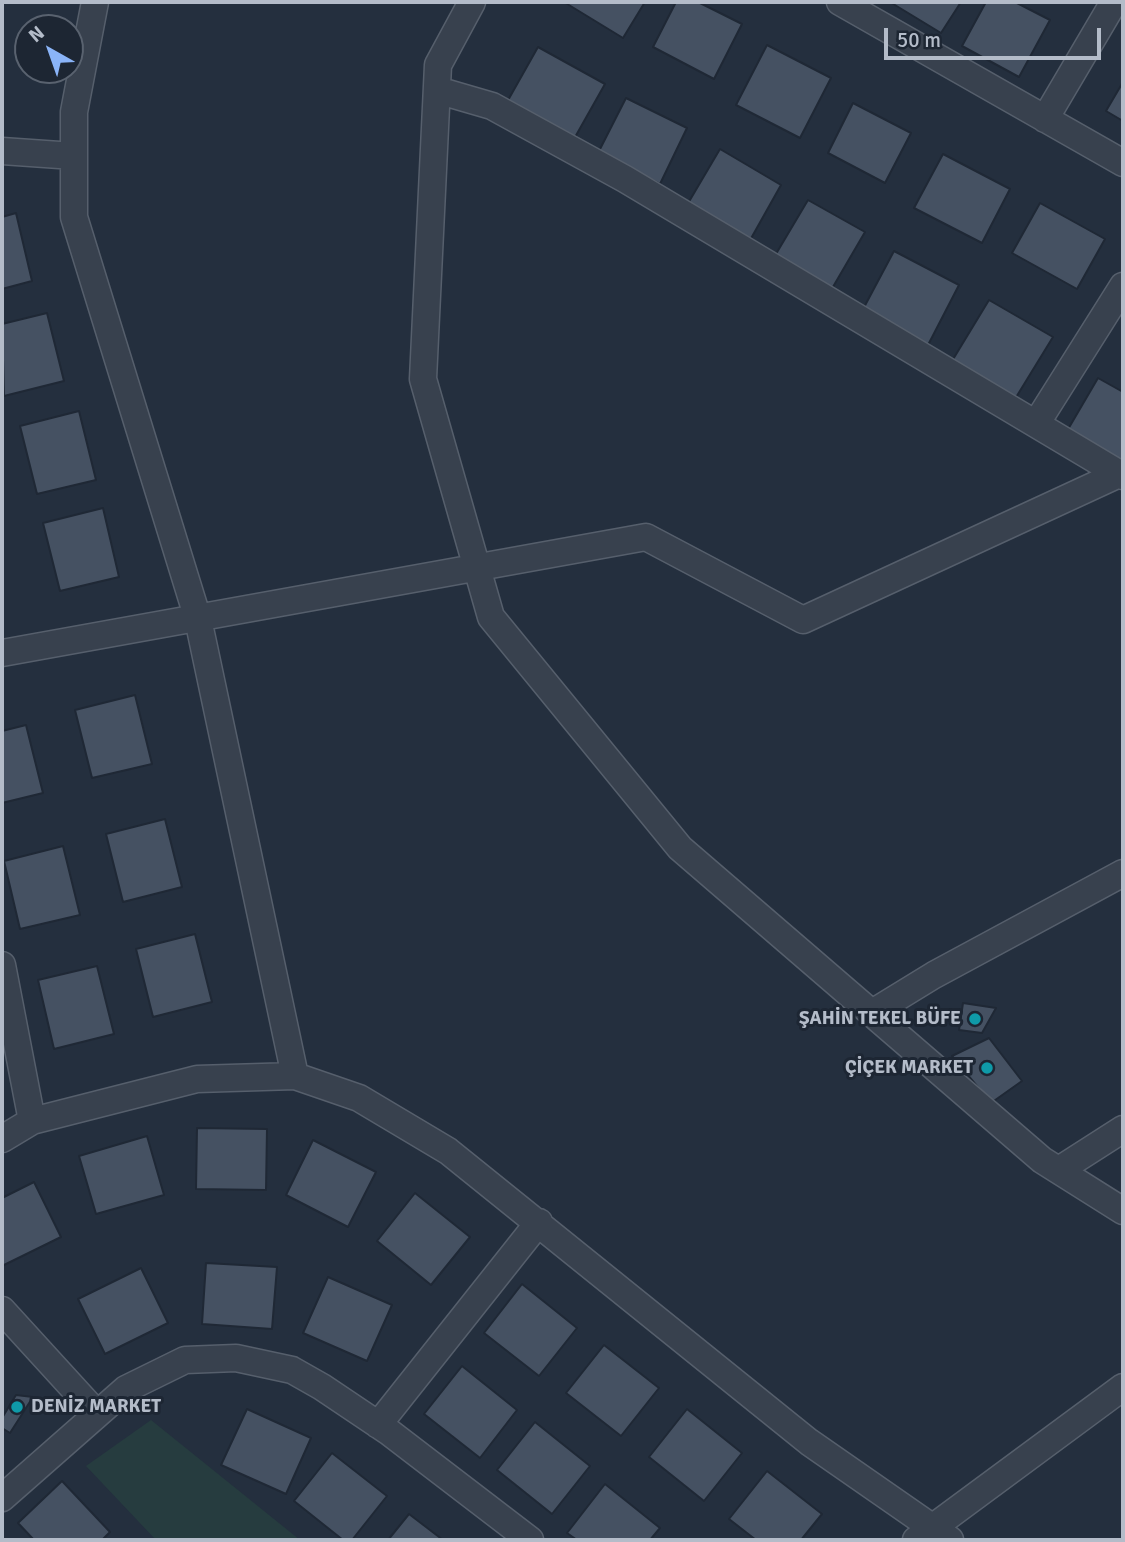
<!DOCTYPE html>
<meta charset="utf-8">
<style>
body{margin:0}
#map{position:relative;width:1125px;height:1542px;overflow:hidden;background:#242f3e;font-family:Signika,sans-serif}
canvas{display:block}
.frame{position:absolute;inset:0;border:4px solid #b4bcc9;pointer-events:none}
.north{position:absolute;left:14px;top:14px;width:70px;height:70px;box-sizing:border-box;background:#1d2633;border:2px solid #59626f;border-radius:50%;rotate:320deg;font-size:19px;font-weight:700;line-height:28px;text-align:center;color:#b4bcc9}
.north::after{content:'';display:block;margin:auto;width:24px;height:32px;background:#8ab4f8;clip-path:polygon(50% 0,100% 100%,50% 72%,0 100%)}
.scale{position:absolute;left:884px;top:28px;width:217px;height:32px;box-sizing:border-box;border:4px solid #b4bcc9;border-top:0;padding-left:9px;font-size:21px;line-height:24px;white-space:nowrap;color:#b4bcc9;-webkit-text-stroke:5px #1d2633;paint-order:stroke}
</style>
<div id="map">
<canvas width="1125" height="1542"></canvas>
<div class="frame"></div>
<div class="north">N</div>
<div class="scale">50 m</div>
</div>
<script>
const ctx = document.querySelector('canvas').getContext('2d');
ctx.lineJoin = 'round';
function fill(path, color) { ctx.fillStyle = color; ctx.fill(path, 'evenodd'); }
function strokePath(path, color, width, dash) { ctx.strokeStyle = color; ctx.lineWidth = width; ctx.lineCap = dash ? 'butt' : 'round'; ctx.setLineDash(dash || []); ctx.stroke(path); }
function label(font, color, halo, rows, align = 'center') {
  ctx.font = font + ' Signika,sans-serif'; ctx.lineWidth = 6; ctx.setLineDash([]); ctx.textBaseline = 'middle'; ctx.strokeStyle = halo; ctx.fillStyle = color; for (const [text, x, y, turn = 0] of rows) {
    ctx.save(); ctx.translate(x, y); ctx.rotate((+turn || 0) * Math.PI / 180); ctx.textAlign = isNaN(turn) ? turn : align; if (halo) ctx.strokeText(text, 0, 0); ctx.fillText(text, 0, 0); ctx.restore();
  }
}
fill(new Path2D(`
 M 151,1420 L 300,1540 L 156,1540 L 86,1466 Z`), '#263c3f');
const building = new Path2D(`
 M 564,2 L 645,2 L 623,38 Z
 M 676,2 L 698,2 L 742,24 L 714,79 L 653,47 Z
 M 890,2 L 961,2 L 941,33 Z
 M 986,2 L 1015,2 L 1050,20 L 1019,77 L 962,46 Z
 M 767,45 L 831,78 L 800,138 L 736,105 Z
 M 538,47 L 605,84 L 574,139 L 507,102 Z
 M 1123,82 L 1123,121 L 1106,111 Z
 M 626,98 L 687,128 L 660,184 L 598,153 Z
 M 853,103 L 911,133 L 885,183 L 828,153 Z
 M 720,149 L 781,185 L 749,242 L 687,205 Z
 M 943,154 L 1010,189 L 982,243 L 914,208 Z
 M 808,200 L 865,232 L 830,292 L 773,259 Z
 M 1040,203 L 1105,239 L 1077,289 L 1012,253 Z
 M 16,213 L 32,281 L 2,289 L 2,217 Z
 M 894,251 L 959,285 L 927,347 L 861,313 Z
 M 989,300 L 1053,337 L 1015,399 L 952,361 Z
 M 47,313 L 64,381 L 4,396 L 2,324 Z
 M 1098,378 L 1123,392 L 1123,464 L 1067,431 Z
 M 79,411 L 96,480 L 37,494 L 20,426 Z
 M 103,508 L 119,577 L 60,591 L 43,523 Z
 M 135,695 L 152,764 L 92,778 L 75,710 Z
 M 26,725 L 43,793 L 2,803 L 2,731 Z
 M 165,819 L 182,887 L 123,902 L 106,834 Z
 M 63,846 L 80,915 L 20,929 L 4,861 Z
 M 195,934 L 212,1002 L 153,1017 L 136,949 Z
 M 97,966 L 114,1034 L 54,1049 L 38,980 Z
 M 963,1003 L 996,1008 L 982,1033 L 959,1030 Z
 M 989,1038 L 1022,1081 L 991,1103 L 952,1056 Z
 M 197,1128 L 267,1129 L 266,1190 L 196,1189 Z
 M 147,1136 L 164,1195 L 96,1214 L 79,1156 Z
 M 313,1140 L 376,1172 L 348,1227 L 286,1195 Z
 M 34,1182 L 61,1237 L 2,1266 L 2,1198 Z
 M 415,1193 L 470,1237 L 431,1285 L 377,1241 Z
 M 206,1263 L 277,1267 L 272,1329 L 202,1324 Z
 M 141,1268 L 168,1323 L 105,1354 L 78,1299 Z
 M 328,1277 L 392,1305 L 367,1361 L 303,1333 Z
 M 522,1284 L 577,1328 L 539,1376 L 484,1333 Z
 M 604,1345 L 659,1388 L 621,1436 L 566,1393 Z
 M 462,1366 L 517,1410 L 480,1458 L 424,1414 Z
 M 16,1395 L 33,1397 L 10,1433 L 2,1428 L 2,1418 Z
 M 247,1409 L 311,1438 L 286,1494 L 221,1465 Z
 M 687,1409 L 742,1453 L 704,1501 L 649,1457 Z
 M 535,1422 L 590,1466 L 552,1514 L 497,1470 Z
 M 332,1453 L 387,1496 L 352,1540 L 343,1540 L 294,1501 Z
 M 767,1471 L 822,1514 L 801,1540 L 756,1540 L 729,1519 Z
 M 62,1481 L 110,1532 L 102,1540 L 34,1540 L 18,1523 Z
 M 605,1484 L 660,1528 L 650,1540 L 577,1540 L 567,1533 Z
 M 409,1514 L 443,1540 L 388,1540 Z`);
fill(building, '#455162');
strokePath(building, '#1f2835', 2);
const street = new Path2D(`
 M 95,2 L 74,112 L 74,217 L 198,619 L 295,1076
 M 472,2 L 438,65 L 423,379 L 491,617 L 680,848 L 1042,1160 L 1123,1211
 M 840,2 L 1123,163
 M 437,90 L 492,106 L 625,179 L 1123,476
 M 1045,119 L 1114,2
 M 2,151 L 74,156
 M 1036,424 L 1123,286
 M 2,653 L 646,537 L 803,620 L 1119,474
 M 2,965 L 32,1121
 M 872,1013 L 934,975 L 1123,873
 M 2,1139 L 32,1121 L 197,1079 L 295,1076 L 359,1098 L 448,1151 L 809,1442 L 950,1540
 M 1059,1170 L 1123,1129
 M 2,1310 L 97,1414
 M 378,1425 L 539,1222
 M 2,1498 L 126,1389 L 185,1360 L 236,1358 L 292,1370 L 322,1387 L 389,1432 L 530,1540
 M 916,1540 L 1123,1387`);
strokePath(street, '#565f6c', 29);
strokePath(street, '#38414e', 26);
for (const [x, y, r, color] of [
 [975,1019,7,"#0f9aa8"],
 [987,1068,7,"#0f9aa8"],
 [17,1407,7,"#0f9aa8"]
]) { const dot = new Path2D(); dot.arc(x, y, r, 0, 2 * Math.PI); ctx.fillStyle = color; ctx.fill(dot); strokePath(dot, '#1d2633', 2.5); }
label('bold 19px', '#b4bcc9', '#1d2633', [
 ["ŞAHİN TEKEL BÜFE",961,1019],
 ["ÇİÇEK MARKET",973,1068],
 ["DENİZ MARKET",31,1407,"left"]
], 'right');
</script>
